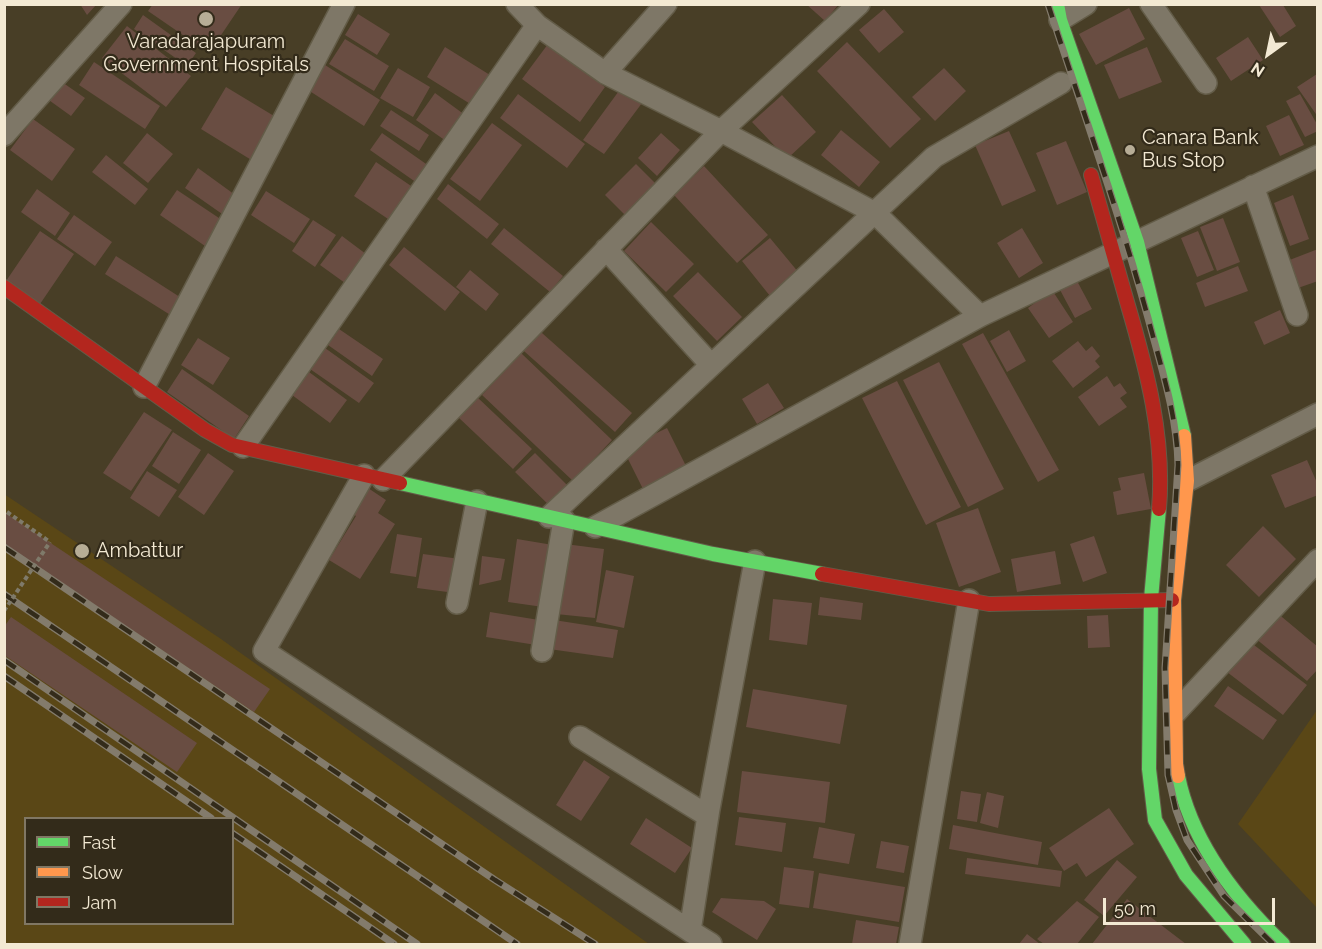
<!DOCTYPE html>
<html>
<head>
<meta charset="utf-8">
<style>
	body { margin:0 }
	#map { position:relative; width:1322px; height:949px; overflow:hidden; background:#483e26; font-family:Raleway,sans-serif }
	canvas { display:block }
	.frame { position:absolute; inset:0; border:6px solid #f3e9d3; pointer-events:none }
	.legend { position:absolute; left:24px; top:817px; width:210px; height:108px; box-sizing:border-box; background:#332b1a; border:2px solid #807764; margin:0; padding:8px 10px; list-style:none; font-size:18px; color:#f3e9d3 }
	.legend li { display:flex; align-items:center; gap:12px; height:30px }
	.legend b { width:30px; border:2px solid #807764 }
	.north { position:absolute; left:1238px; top:24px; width:60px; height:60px; -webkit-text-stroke:4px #332b1a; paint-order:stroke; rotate:213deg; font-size:16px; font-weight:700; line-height:24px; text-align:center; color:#f3e9d3 }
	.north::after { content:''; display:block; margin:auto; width:21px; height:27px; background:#f3e9d3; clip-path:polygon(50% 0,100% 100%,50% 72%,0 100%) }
	.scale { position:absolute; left:1103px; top:898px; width:172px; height:27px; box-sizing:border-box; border:3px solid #f3e9d3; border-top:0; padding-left:8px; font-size:18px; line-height:21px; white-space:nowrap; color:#f3e9d3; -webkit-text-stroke:4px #332b1a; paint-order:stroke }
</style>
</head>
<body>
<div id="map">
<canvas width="1322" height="949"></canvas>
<div class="frame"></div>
<ul class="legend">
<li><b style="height:8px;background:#63d668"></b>Fast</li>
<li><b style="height:8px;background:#ff974d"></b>Slow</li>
<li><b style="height:8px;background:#b3261e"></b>Jam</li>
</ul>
<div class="north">N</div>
<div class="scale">50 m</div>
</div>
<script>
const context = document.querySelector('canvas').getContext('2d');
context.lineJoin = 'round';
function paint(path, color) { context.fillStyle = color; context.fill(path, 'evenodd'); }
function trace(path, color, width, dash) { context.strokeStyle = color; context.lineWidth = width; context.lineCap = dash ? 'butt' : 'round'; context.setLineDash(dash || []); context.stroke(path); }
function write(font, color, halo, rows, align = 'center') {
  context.font = font + ' Raleway,sans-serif'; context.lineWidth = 4.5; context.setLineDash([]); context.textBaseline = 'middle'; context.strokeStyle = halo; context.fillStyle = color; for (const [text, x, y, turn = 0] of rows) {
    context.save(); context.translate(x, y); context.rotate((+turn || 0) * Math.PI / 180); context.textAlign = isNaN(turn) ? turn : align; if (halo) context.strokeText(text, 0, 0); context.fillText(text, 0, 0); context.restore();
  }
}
const built = new Path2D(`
	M4,494l217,145 428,305h-644zM26,818h206v106h-206z
	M1317,710v198l-79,-84z`);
const building = new Path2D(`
	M80,4h17l-10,11z
	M153,4h89l-33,49 -61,-42z
	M806,4h33l-14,17z
	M1259,5h24l13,21 -16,11z
	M1129,8l16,31 -49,26 -17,-31z
	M884,9l20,23 -25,21 -20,-23z
	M358,14l32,20 -13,21 -32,-20z
	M143,15l53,38 -9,13 -53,-37z
	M127,26l64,50 -25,31 -64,-49z
	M1248,37l15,23 -32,21 -15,-23z
	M345,39l44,27 -15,25 -45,-27z
	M847,42l74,77 -31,29 -73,-77z
	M548,44l57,43 -25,35 -58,-43z
	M445,47l45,28 -18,30 -45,-28z
	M1147,47l15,35 -43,17 -15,-34z
	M94,62l66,44 -15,23 -66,-44z
	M325,65l55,35 -16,26 -56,-36z
	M398,68l32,19 -17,30 -33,-19z
	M944,68l22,23 -31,30 -23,-24z
	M1317,74l1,1v42l-21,-30z
	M59,80l26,18 -14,18 -25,-18z
	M624,84l21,15 -41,55 -21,-14z
	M226,87l53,32 -26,42 -52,-32z
	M435,93l30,22 -19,26 -30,-21z
	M518,94l67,50 -18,24 -67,-50z
	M1300,94l18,32v5l-13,6 -19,-36z
	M782,95l34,37 -29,27 -35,-37z
	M391,110l38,25 -10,16 -39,-25z
	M1289,115l15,30 -24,11 -14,-30z
	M33,119l42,30 -23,32 -42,-31z
	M492,123l30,22 -42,56 -30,-22z
	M841,130l39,32 -21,25 -38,-32z
	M1009,131l27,60 -34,15 -27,-61z
	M147,133l26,21 -25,29 -25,-20z
	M382,133l47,33 -12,17 -47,-33z
	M661,133l19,17 -23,26 -19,-18z
	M1066,141l21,51 -30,13 -21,-52z
	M106,155l42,34 -13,16 -43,-33z
	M376,162l41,28 -23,33 -40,-27z
	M636,164l21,21 -31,31 -21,-21z
	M704,166l64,69 -31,28 -63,-68z
	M198,168l40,29 -13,19 -40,-28z
	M448,184l51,40 -12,15 -50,-40z
	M37,189l33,24 -15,23 -34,-24z
	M177,190l45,30 -17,26 -45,-31z
	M266,191l44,28 -16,24 -43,-28z
	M1293,195l16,44 -19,7 -16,-43z
	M74,215l38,27 -17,24 -38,-27z
	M1223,218l17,44 -23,9 -17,-44z
	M313,220l23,15 -21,32 -23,-16z
	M651,222l43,42 -28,28 -42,-41z
	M504,228l59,48 -13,16 -59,-48z
	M1022,228l21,35 -24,15 -22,-35z
	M40,231l34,23 -36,53 -34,-23z
	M1198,231l16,39 -17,7 -16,-39z
	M342,236l24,18 -21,29 -25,-18z
	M770,238l29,35 -29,23 -28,-35z
	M404,247l56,45 -15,19 -56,-46z
	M1318,249v32l-20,7 -11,-27z
	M116,256l67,43 -11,17 -67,-42z
	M1238,266l10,25 -43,16 -9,-24z
	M470,270l29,24 -13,17 -30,-24z
	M698,272l44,45 -25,24 -44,-45z
	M1076,279l16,30 -17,9 -16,-30z
	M1052,290l21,32 -24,16 -21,-30z
	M1280,310l10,23 -26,12 -10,-23z
	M533,325l99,88 -17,19 -99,-88z
	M339,329l44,30 -11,17 -44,-31z
	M1009,330l17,31 -19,11 -17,-31z
	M983,333l76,137 -21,12 -76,-138z
	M198,338l32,20 -17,27 -32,-20z
	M1078,341l8,10 6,-5 8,10 -5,5 5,6 -27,21 -21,-27z
	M325,348l49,35 -15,20 -49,-34z
	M521,353l91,87 -39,41 -91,-86z
	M939,362l65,127 -36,18 -65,-127z
	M182,369l67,47 -15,23 -67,-47z
	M309,372l38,28 -17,23 -38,-28z
	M1107,376l7,11 6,-4 7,10 -7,5 7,9 -28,19 -21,-29z
	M897,381l64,126 -35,18 -64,-127z
	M768,383l16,25 -27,16 -15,-25z
	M477,397l55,52 -19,20 -55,-52z
	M144,412l28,18 -41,61 -28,-18z
	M667,428l20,40 -44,21 -20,-40z
	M173,432l28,18 -22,34 -27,-18z
	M208,453l26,18 -30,44 -26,-18z
	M535,453l36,36 -19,19 -37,-36z
	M1307,460l11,25v10l-33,13 -14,-33z
	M147,471l30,19 -18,27 -29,-19z
	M1144,473l7,36 -34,6 -4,-23 8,-2 -3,-12z
	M368,488l18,12 -8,13 17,11 -35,55 -31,-19 27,-44 -4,-2z
	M978,508l23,64 -42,15 -23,-64z
	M4,512l266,177 -16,23 -250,-168z
	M1263,526l33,33 -37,38 -33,-32z
	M397,534l25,4 -6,39 -26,-4z
	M1094,536l13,37 -24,9 -13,-38z
	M517,539l36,6 -10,62 -35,-5z
	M565,544l39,5 -9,69 -39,-4z
	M1055,551l6,33 -44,8 -6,-33z
	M423,554l37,5 -5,34 -38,-5z
	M482,556l23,3 -4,21 -22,5z
	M606,570l28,6 -10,52 -28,-6z
	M820,597l43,6 -2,17 -43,-5z
	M773,599l39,4 -5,42 -38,-5z
	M490,612l49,8 -3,25 -50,-8z
	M1276,612l42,35v22l-11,12 -52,-43z
	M1108,615l2,32 -22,1 -1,-32z
	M11,617l186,126 -20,29 -173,-117v-28z
	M554,620l64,10 -5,28 -64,-9z
	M1250,642l57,43 -24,30 -56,-43z
	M1228,686l49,34 -14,20 -49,-34z
	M753,689l94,16 -7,39 -94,-17z
	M584,760l26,17 -29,44 -25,-16z
	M742,771l88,11 -5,41 -88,-11z
	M961,791l20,3 -4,28 -20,-3z
	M987,792l17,4 -6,32 -18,-5z
	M1109,808l25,36 -48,33 -9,-14 -13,8 -15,-23z
	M739,817l47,6 -4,29 -47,-7z
	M646,818l46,30 -17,25 -45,-29z
	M953,825l89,17 -4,23 -89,-16z
	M819,827l36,7 -6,30 -36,-6z
	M881,841l28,5 -5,27 -28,-5z
	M967,858l95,13 -2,16 -95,-13z
	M1117,860l20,17 -33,39 -20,-16z
	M784,867l30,4 -5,37 -30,-4z
	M819,873l86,14 -6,35 -86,-14z
	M721,898l43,3 12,8 -19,31 -45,-28z
	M1127,899l59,45h-94z
	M1077,901l22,16 -22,27h-33l-7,-5z
	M856,920l43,7 -3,17h-44z
	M1027,934l13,10h-21z`);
const path = new Path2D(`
	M7,512l43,30`);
const street = new Path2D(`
	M517,4l20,21 68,48 116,58 154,82 105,103
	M1151,4l55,79
	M1060,20l26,-16
	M605,73l61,-69
	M4,135l117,-131
	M1253,186l44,129
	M606,249l105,116
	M144,387l200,-383
	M243,447l294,-422
	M364,475l-100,176 426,280 19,-122 46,-248
	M383,480l338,-349 138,-127
	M1187,481l131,-67
	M549,517l385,-360 127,-74
	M595,527l385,-211 338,-160
	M457,603l20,-102
	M542,651l22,-131
	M1176,712l142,-152
	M580,737l128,79
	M690,931l21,13
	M910,944l59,-344`);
const fast = new Path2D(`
	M1057,4l3,16 77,222 47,194
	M400,483l313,71 109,20
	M1159,509l-8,90 -2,170 6,51 31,55 58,69
	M1178,776c13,65 58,123 105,168`);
const slow = new Path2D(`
	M1178,776l-2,-12 -2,-164 13,-119 -3,-45`);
const jam = new Path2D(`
	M1091,175c12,42 24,85 36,127 20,68 38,136 32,207
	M4,287l201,143 27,15 168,38
	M822,574l167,30 183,-4`);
const rail = new Path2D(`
	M1048,4c34,105 71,208 100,314 13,49 29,97 30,147l-13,203 3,107 8,35 11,30 37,56 49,48
	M4,547l491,333 100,64
	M4,594l513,350
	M4,660l413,284
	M4,676l207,142
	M232,833l162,111`);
const pathBridge = new Path2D(`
	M4,611l46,-69`);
const markers = [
	[206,19,8,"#b7ad96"],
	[1130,150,6,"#b7ad96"],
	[82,551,8,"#b7ad96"]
];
const poiNames = [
	["Varadarajapuram",206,42,"center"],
	["Government Hospitals",206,65,"center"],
	["Canara Bank",1142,138],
	["Bus Stop",1142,161],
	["Ambattur",96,551]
];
paint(built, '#5a4716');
paint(building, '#694d42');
trace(street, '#635c48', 24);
trace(fast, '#635c48', 16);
trace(slow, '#635c48', 16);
trace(jam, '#635c48', 16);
trace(path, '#7f7a6a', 4, [4.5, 3]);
trace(street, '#7e7767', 21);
trace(fast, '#63d668', 14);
trace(slow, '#ff974d', 14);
trace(jam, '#b3261e', 14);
trace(rail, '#837b6c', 7);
trace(rail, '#332b1a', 4.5, [14]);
trace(pathBridge, '#7f7a6a', 4, [4.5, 3]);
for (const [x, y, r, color] of markers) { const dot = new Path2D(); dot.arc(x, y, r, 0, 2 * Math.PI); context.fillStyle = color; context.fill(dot); trace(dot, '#332b1a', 2); }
write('20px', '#f3e9d3', '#332b1a', poiNames, 'left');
</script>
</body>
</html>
